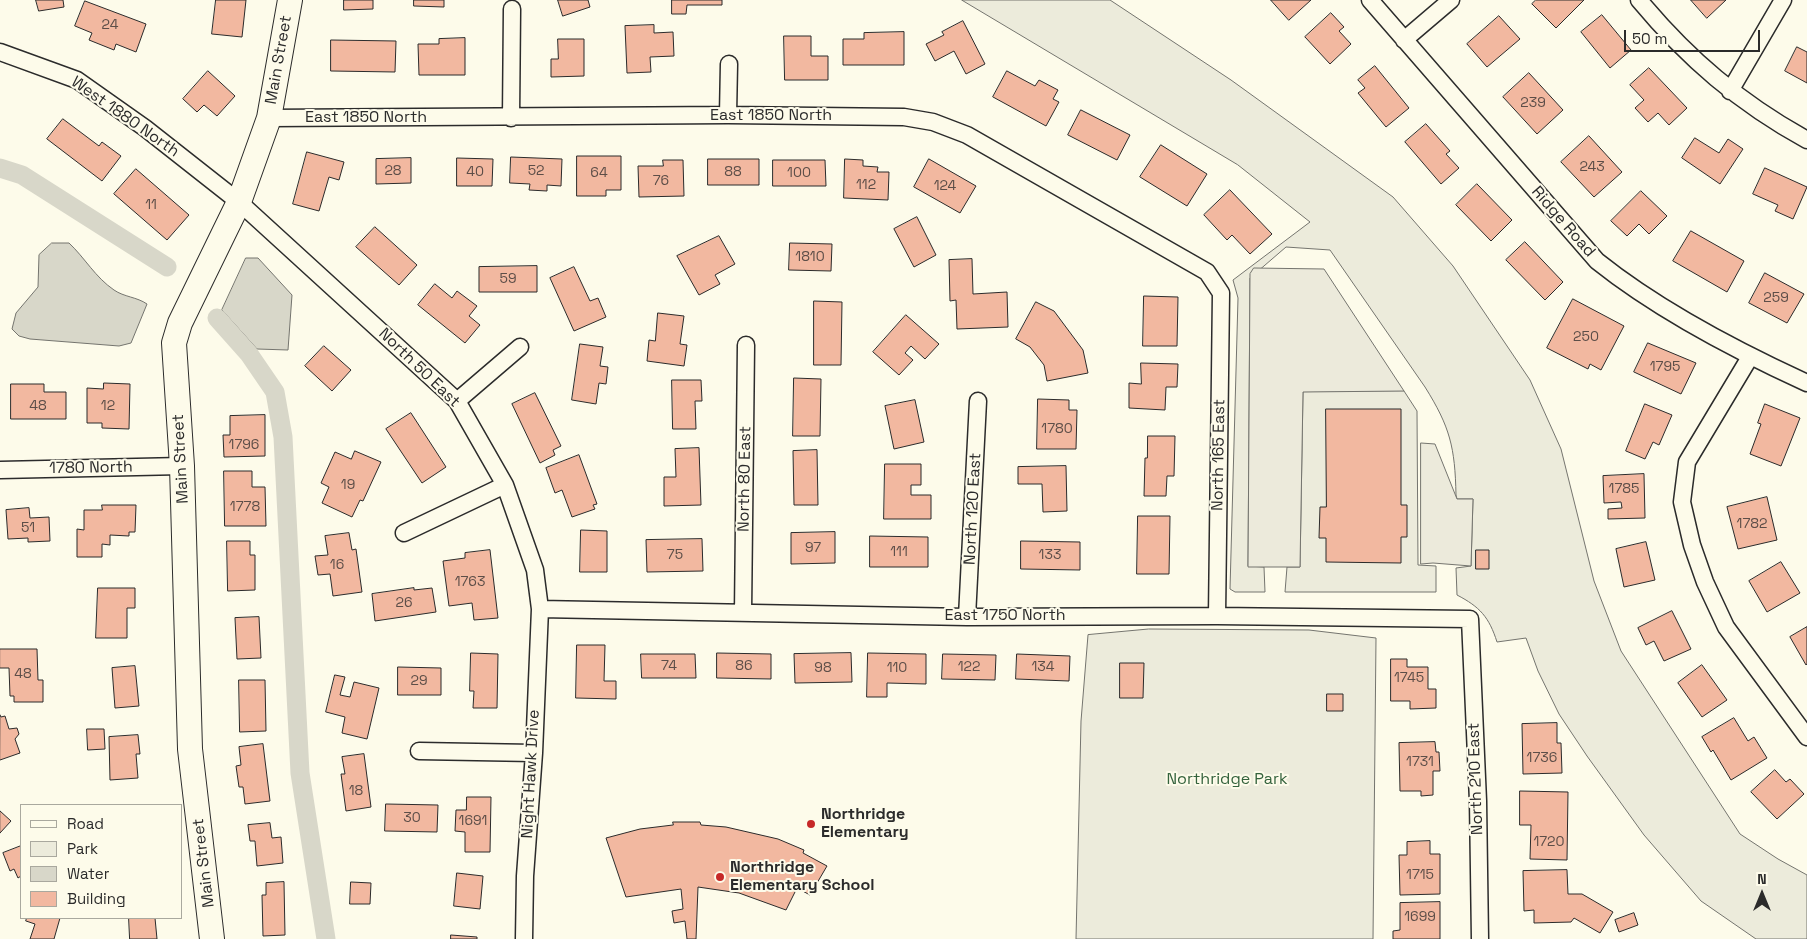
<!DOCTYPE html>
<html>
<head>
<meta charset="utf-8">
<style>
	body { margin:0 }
	#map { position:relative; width:1807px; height:939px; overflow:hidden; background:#fdfbea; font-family:"Space Grotesk",sans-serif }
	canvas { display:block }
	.legend { position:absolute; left:20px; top:804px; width:162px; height:115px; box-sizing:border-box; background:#fdfbea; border:1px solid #a9a89e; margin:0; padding:6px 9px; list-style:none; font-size:15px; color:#2b2b2b }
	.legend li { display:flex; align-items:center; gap:10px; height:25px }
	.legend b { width:25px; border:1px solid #a9a89e }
	.north { position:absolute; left:1737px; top:869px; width:50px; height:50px; -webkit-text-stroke:4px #fdfbea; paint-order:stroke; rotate:0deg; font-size:14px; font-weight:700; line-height:20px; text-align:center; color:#2b2b2b }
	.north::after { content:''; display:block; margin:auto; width:18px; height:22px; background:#2b2b2b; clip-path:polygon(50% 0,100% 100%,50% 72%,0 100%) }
	.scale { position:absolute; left:1624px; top:30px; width:136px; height:22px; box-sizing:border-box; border:2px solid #2b2b2b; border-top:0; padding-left:6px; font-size:15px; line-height:18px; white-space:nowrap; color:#2b2b2b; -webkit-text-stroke:4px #fdfbea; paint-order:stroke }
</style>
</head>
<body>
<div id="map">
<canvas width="1807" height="939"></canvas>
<ul class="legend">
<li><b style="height:6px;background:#fdfbea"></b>Road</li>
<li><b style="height:14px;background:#ecebdb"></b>Park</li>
<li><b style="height:14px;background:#d8d7c9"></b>Water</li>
<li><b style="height:14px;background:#f2b8a0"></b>Building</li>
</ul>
<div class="north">N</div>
<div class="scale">50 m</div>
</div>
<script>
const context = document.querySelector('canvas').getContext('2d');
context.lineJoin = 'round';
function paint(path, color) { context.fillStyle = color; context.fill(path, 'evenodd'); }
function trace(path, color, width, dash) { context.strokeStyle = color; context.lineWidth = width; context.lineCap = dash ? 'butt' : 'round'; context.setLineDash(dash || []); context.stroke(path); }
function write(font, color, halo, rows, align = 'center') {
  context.font = font + ' "Space Grotesk",sans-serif'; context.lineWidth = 4; context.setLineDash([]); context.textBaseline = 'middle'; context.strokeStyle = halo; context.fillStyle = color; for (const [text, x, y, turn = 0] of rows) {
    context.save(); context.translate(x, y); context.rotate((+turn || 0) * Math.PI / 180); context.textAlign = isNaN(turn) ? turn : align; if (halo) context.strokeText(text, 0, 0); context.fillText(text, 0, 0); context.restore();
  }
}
const green = new Path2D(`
	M962,0h148l121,80 162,117 60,69 77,114 31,69 33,132 27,70 119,183 38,25 29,16v64h-51l-55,-38 -57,-66 -57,-79 -28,-42 -21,-43 -12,-33 -29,4c-8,-25 -17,-35 -40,-47l-1,-27 15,-2 2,-67h-16l-1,-4c-1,-48 -6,-68 -31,-108l-95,-137 -44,-3 -36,31 -2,288 16,1 1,25h-30l-5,-3 8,-291 -5,-18 77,-58 -72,-57z
	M1404,391l13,20 1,154 18,1v26h-151l2,-25h13l3,-175z
	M1149,629l160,1 67,8 -3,301h-297l5,-218 7,-86z`);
const parking = new Path2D(`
	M1254,268l70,1 80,122 -101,1 -3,175h-52l2,-293z
	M1421,443l14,1 22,55h16l-2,67 -38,-3 -12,1z`);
const water = new Path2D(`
	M52,243h17c16,15 26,34 45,47 10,7 23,7 33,14l-16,39 -12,3 -89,-7 -11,-3 -7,-7 4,-16 22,-26 1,-32z
	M246,258h12l34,37 -4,55 -31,-1 -35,-39z`);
const canal = new Path2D(`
	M0,168l22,7 145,92
	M217,318l32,36 26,38 8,45 17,336 26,166`);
const building = new Path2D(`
	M36,0h27l1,7 -25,4z
	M216,0h30l-4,37 -30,-3z
	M344,0h29v9l-29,1z
	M414,0h30v7l-30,-1z
	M558,0h30l2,7 -27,9z
	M672,0h50v5h-35l-1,9h-14z
	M1271,0h40l-22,20z
	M1536,0h48l-28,28 -24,-24z
	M1691,0h35l-19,18z
	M85,1l61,23 -10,28 -20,-8 -2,6 -25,-10 3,-7 -17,-7z
	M1331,13l13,14 -5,4 12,13 -21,20 -25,-27z
	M1602,15l29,35 -21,18 -29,-36z
	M1499,16l21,23 -33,28 -20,-23z
	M963,21l22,43 -19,10 -12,-23 -19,10 -9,-17 18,-9 -2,-3z
	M654,25v8l19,-1 1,24 -24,1 1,15 -24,1 -2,-47z
	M904,32v33h-61v-26h21v-6z
	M784,36h27v20h17v24h-43z
	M465,38v37h-46l-1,-31h21v-5z
	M558,39h26v37l-33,1v-18h7z
	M331,40l65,1 -1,31 -64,-1z
	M1797,47l10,5v31l-22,-12z
	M1375,66l34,42 -23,19 -28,-34 7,-5 -7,-8z
	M1649,68l38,40 -18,17 -11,-12 -10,9 -13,-14 9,-8 -14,-15z
	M208,71l27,25 -18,20 -13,-11 -7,7 -14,-13z
	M1007,71l28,15 4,-6 19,10 -5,9 6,3 -13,24 -53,-29z
	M1529,73l34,37 -26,24 -34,-37z
	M1081,110l49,25 -13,25 -49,-25z
	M63,119l36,27 3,-4 19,14 -19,25 -55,-42z
	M1426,124l24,27 -4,3 13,14 -18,16 -36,-42z
	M1589,136l33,36 -28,25 -33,-35z
	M1695,138l24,15 9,-14 15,10 -23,35 -38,-26z
	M1161,145l46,29 -20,32 -47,-29z
	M307,152l37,10 -5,18 -10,-3 -10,34 -26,-7z
	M577,156h44v34h-15v6h-29z
	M511,157l51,2 -1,27 -14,-1v6l-18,-1 1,-6 -20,-1z
	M411,158v25l-35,1v-25z
	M457,158l36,1 -1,27h-35z
	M708,159h51v26h-51z
	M845,159l18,1v6l15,1 -1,5h12l-1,28 -44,-2z
	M929,159l47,27 -16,27 -46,-26z
	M663,160h20l1,36 -45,1 -1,-31h25z
	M773,160h52l1,26h-53z
	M1765,168l42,19 -14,32 -18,-8 3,-6 -25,-11z
	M136,169l53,46 -22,25 -53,-46z
	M1477,184l35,36 -21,21 -35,-36z
	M1230,190l42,44 -22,20 -18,-19 -5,5 -23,-25z
	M1641,191l26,25 -18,18 -10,-10 -12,12 -16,-15z
	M917,217l19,38 -22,12 -20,-38z
	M375,227l42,38 -18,20 -43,-38z
	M1691,231l53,30 -17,31 -54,-31z
	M719,236l16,28 -20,11 5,9 -21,11 -22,-39z
	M1525,242l38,40 -18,18 -39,-40z
	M790,243l42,1 -1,27 -42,-1z
	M972,259l1,35 34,-2 1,35 -51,2 -1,-29 -6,1 -1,-41z
	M537,266v26h-58v-25z
	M574,267l16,34 8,-3 8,19 -32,14 -24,-53z
	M1765,273l39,21 -17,29 -38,-20z
	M435,284l17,14 5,-7 20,15 -8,10 11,9 -15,18 -47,-38z
	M1144,296l34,1 -1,49h-34z
	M1573,299l51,27 -23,44 -11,-6 -2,5 -41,-21z
	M814,301l28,1 -1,63h-27z
	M1036,302l18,9 29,39 5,23 -41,8 -3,-16 -14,-18 -14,-8z
	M658,313l26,3 -4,28 7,1 -3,21 -37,-5 2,-21 6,1z
	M906,315l33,29 -14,15 -14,-13 -6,7 8,7 -14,15 -26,-23z
	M1648,343l48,20 -15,31 -47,-22z
	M580,344l23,3 -3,19 8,1 -2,17 -7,-1 -3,21 -24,-4z
	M324,346l27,24 -19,21 -27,-25z
	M1141,363l37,1 -1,23h-11l-1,23 -36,-2v-25l12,1z
	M794,378l27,1 -1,57h-27z
	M672,380h29l1,21h-7l1,28h-23z
	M104,383l26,1 -1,45 -27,-1v-5h-15v-35l16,1z
	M11,384h33v8h22v27h-55z
	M535,393l26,53 -8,4 2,5 -15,8 -28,-59z
	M1038,399l31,1v10h8l-1,39h-39z
	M915,400l9,42 -30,7 -9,-43z
	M1645,404l27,11 -13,30 -6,-3 -8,17 -19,-8z
	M1765,404l35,14 -19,48 -31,-12 11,-30 -3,-1z
	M1326,409h75v96h6v32h-6v26l-75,-1v-24h-7l1,-31h6z
	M411,413l35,54 -24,16 -36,-54z
	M265,415v41l-41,1 -1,-22h7v-19z
	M1148,436h27l-1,40h-7l-1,20h-22l1,-38h2z
	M699,448l2,57 -37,1v-29h12l-1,-28z
	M817,450l1,55h-24l-1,-54z
	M355,451l26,11 -18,39 -3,-1 -8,17 -30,-14 7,-16 -8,-4 14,-31 16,7z
	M579,455l18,49 -4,1 2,4 -23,8 -10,-27 -7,3 -9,-25z
	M885,464h36v21h-10v10h20v24h-47z
	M1066,466l1,45 -24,1 -1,-28h-24v-17z
	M224,471h28v16h13l1,39h-41z
	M1644,474l1,44 -37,1v-10l14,-1 -1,-6 -17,1 -1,-27z
	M1767,497l10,43 -39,9 -11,-42z
	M102,505h34l-1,27h-6v4l-19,-1v10l-8,-1v13h-25v-28l7,1v-20h18z
	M29,508l1,10 19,-1 1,24 -22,1v-4l-20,1 -2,-29z
	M1138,516h32l-1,58h-32z
	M581,530l26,1v41h-27z
	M835,532v31l-44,1v-31z
	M349,533l3,17 4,-1 6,43 -29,4 -3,-22 -12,1 -3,-19 13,-1 -3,-19z
	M870,536l58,1v30h-58z
	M702,539l1,32 -56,1 -1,-32z
	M227,541h23v14h5v35l-27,1z
	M1021,541l59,1v28l-59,-1z
	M1646,542l9,38 -31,7 -8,-38z
	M490,550l8,68 -24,2 -2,-17 -23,3 -6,-45 22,-3v-5z
	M1476,550h13v19h-13z
	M1781,562l19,31 -33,19 -18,-31z
	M98,588h37v20h-8v30h-31z
	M414,588v2l18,-2 4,24 -61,9 -3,-27z
	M1672,611l19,38 -27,12 -10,-20 -8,4 -8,-17z
	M259,617l2,41 -24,1 -2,-41z
	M1807,627v37l-1,1 -16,-28z
	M577,645h28l-1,36h12v18l-40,-1z
	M0,649h37l1,31h5v22h-29v-6h-4l-1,-28h-9z
	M471,653l27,1 -1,54h-24l1,-17h-4z
	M717,653l54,1v25l-54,-1z
	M851,653l1,29 -57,1 -1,-29z
	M868,653l58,1v30l-39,-1v14h-20z
	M641,654h54l1,24h-54z
	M943,654l53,1 -1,25 -53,-1z
	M1017,654l53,2 -1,25 -53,-2z
	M1391,659h16v8h21v22h8v19l-26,1v-8h-19z
	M1120,663h24l-1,35h-23z
	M1702,665l25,35 -25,17 -24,-34z
	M135,666l4,40 -24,2 -3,-40z
	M398,667l43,1v27h-43z
	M335,675l10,2 -5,18 10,2 4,-15 25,6 -12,51 -25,-6 3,-16 -19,-5z
	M239,680h26l1,51 -26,1z
	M1327,694h16v17h-16z
	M0,715l1,2 4,-1 4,13 8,-1 2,6 -4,5 5,14 -20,7z
	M1734,718l14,23 6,-4 13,21 -36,22 -18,-30 -2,2 -9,-15z
	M1557,723v20h4l1,30 -39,1 -1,-50z
	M87,729h17l1,20 -17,1z
	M138,735l2,19h-4l2,24 -28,2 -1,-43z
	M1435,742l1,10h3l1,19h-7v24l-12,1v-5h-21l-1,-48z
	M263,744l7,57 -25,3 -2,-17h-4l-3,-21 5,-1 -2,-18z
	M364,754l7,53 -25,4 -5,-37h4l-3,-17z
	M1775,770l11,12 4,-3 14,15 -27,25 -26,-27z
	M1520,791l48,1 -1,68 -37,-1 1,-34h-11z
	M467,797h24l-1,55h-25v-20l-10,-1 1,-21h10z
	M386,804l52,1 -1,27 -52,-1z
	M0,811l11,10 -11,12z
	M673,822h27l1,3 25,2 52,12 26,11 -1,3 24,13 -17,29 -13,-7 -11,22 -47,-17 -41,-6 -2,52h-9l-2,-18 -11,2 -2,-12 11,-2 -2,-20 -55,8 -20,-59 34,-9 33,-4z
	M270,823l2,15 9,-1 2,26 -26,3 -2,-25h-5l-2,-16z
	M1430,841v13h10v40l-40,1 -1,-40h8v-13z
	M21,846v30l-3,2 -4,-9 -4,2 -7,-18z
	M1567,870l1,24h14l31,18 -13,21 -26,-15 -3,4 -37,1v-13l-10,1 -1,-40z
	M457,873l26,3 -3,33 -26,-3z
	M284,882l1,53 -22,1 -1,-41h4v-12z
	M351,882l20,1 -1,21h-20z
	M1440,902v37h-47v-8l7,-1v-27z
	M1634,913l4,12 -19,7 -4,-12z
	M27,918h33l-6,21h-24l5,-15 -9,-3z
	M129,918h26l2,21h-27z
	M451,935l26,2v2h-26z`);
const street = new Path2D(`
	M1370,0l227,261c60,48 140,90 210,122
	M1639,0c49,59 101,103 168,140
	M1404,40l47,-40
	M0,52l77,28 68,48 94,74 218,199 48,84 30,85 5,39 -6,144 -9,123 -1,63
	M1730,91l53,-91
	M728,115l1,-51
	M269,118l459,-3 176,2 29,5 34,13 240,137 14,21 -4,323
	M511,118l1,-109
	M1750,357l-63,105 -5,40 10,43 13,37 21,45 81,110
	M457,401l63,-54
	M0,470l182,-4
	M404,533l101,-48
	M540,609l427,8 250,-1 253,3 8,182 2,138
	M743,613l3,-268
	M967,617l11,-216
	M419,751l115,2`);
const secondary = new Path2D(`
	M212,939l-22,-190 -8,-283 -8,-123 6,-20 59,-121 30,-84 21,-118`);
const markers = [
	[811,824,5,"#c62828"],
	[720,877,5,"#c62828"]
];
const numberNames = [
	["24",110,25],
	["239",1533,103],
	["243",1592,167],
	["28",393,171],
	["52",536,171],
	["40",475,172],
	["88",733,172],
	["64",599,173],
	["100",799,173],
	["76",661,181],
	["112",866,185],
	["124",945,186],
	["11",151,205],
	["1810",810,257],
	["59",508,279],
	["259",1776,298],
	["250",1586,337],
	["1795",1665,367],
	["48",38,406],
	["12",108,406],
	["1780",1057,429],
	["1796",244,445],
	["19",348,485],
	["1785",1624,489],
	["1778",245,507],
	["1782",1752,524],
	["51",28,528],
	["97",813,548],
	["111",899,552],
	["75",675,555],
	["133",1050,555],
	["16",337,565],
	["1763",470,582],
	["26",404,603],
	["74",669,666],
	["86",744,666],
	["122",969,667],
	["134",1043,667],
	["98",823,668],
	["110",897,668],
	["48",23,674],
	["1745",1409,678],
	["29",419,681],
	["1736",1542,758],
	["1731",1420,762],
	["18",356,791],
	["30",412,818],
	["1691",473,821],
	["1720",1549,842],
	["1715",1420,875],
	["1699",1420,917]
];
const streetNames = [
	["Main Street",279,60,-80],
	["East 1850 North",771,116],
	["West 1880 North",125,117,35],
	["East 1850 North",366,118],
	["Ridge Road",1563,222,49],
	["North 50 East",419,368,44],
	["North 165 East",1219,455,-89],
	["Main Street",181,459,-93],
	["1780 North",91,468,-1],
	["North 80 East",745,479,-89],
	["North 120 East",973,509,-87],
	["East 1750 North",1005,616],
	["Night Hawk Drive",531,774,-87],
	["North 210 East",1476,779,-92],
	["Main Street",204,863,-97]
];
const parkNames = [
	["Northridge Park",1227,780]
];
const poiNames = [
	["Northridge",821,815],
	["Elementary",821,833],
	["Northridge",730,868],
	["Elementary School",730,886]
];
paint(green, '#ecebdb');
trace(green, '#74746e', 1);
paint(parking, '#eceadb');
trace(parking, '#74746e', 1);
paint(water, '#d8d7c9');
trace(water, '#74746e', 1);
trace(canal, '#d8d7c9', 19);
paint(building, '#f2b8a0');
trace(building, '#2b2b2b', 1);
trace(street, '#2b2b2b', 19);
trace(secondary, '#2b2b2b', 26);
trace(street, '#fdfbea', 16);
trace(secondary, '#fdfbea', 24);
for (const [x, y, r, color] of markers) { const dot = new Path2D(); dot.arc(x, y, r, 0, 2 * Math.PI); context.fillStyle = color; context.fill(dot); trace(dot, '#fdfbea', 2); }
write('14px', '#5d4e48', null, numberNames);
write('16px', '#2b2b2b', '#fdfbea', streetNames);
write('16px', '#34623c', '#fdfbea', parkNames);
write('bold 16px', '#2b2b2b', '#fdfbea', poiNames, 'left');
</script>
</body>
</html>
